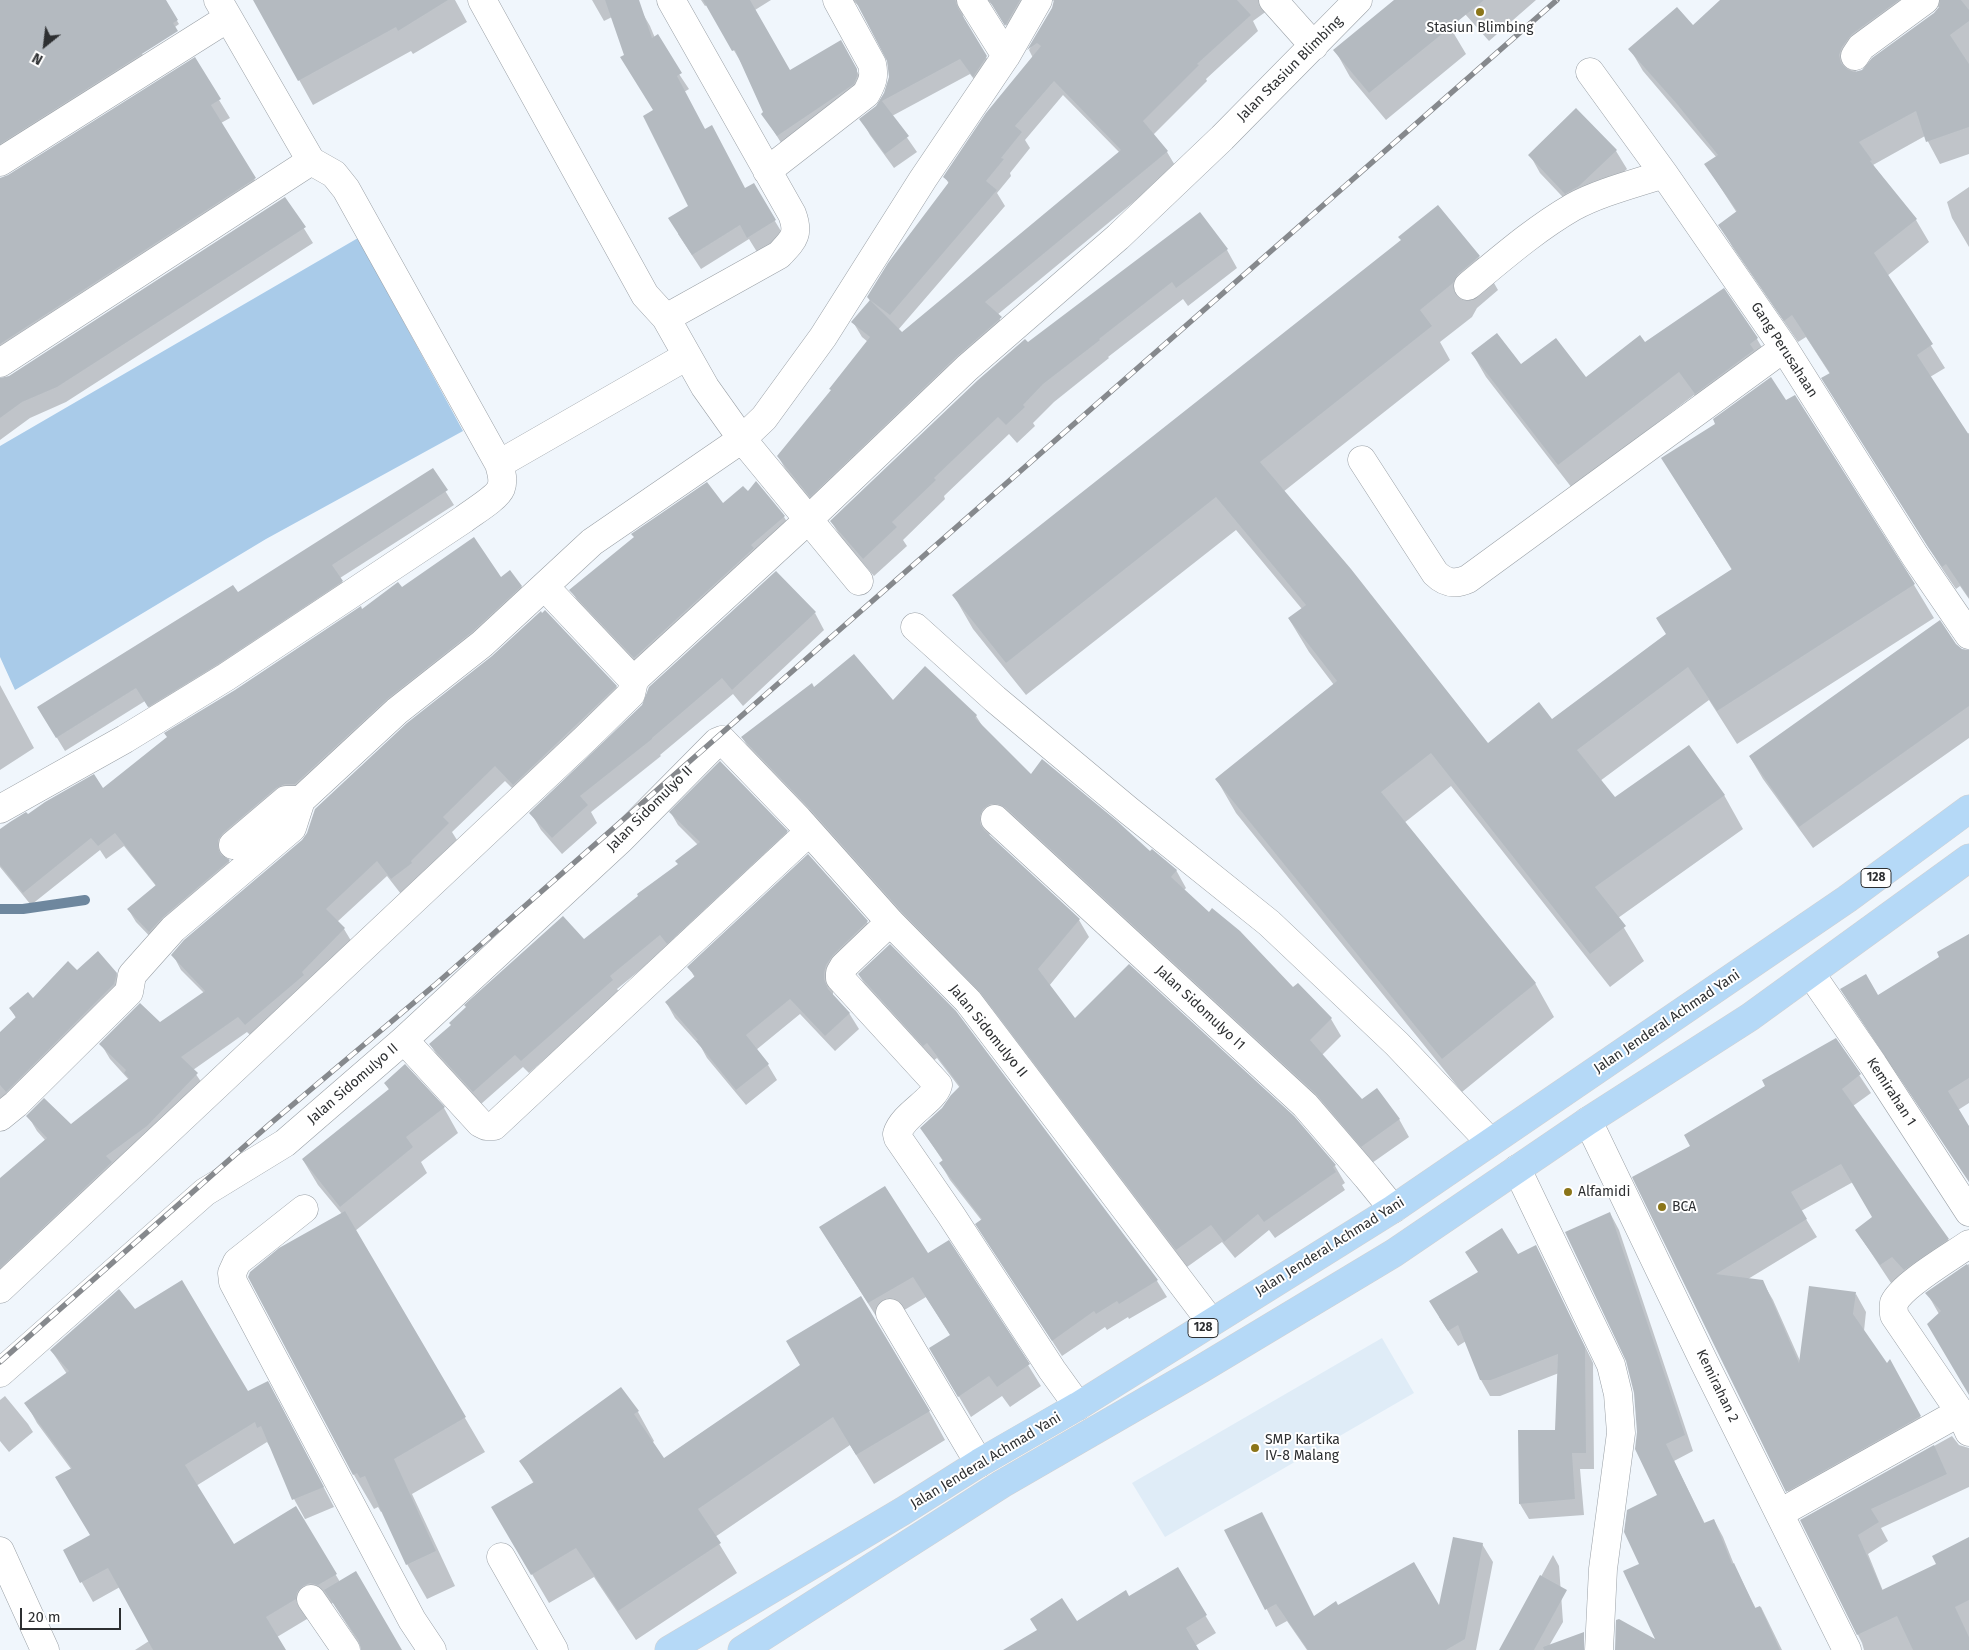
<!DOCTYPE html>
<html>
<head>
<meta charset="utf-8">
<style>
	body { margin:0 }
	#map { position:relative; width:1969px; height:1650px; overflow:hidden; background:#f0f6fc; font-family:"Fira Sans",sans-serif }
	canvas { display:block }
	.north { position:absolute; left:20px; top:20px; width:50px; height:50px; -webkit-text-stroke:4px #fff; paint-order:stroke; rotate:209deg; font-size:14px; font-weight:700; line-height:20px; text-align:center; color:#2d2f31 }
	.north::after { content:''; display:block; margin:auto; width:18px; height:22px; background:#2d2f31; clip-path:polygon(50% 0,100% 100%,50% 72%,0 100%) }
	.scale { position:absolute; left:20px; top:1608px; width:101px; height:22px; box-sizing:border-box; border:2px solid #2d2f31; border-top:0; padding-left:6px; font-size:15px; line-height:18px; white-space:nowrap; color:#2d2f31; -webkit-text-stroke:4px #fff; paint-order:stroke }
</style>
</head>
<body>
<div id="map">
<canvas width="1969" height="1650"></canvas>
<div class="north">N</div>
<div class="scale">20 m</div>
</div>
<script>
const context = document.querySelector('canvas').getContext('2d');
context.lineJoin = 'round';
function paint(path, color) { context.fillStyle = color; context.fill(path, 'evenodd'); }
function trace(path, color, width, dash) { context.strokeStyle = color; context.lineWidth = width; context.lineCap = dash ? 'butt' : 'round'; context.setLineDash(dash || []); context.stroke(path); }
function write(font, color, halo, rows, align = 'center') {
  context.font = font + ' "Fira Sans",sans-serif'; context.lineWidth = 4; context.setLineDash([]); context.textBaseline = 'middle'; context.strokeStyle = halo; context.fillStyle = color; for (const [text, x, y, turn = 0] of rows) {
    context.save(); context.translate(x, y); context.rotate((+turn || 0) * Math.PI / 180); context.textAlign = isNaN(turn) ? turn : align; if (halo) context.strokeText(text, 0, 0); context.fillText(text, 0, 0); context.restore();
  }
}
const built = new Path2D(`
	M1382,1338l32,55 -249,144 -33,-54z`);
const green = new Path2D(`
	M358,238l105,193 -197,108 -251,151 -15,-33v-211z`);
const shadow = new Path2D(`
	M0,0h164l15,24 -38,28 12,19 -153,98z
	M255,0h200l12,22 -54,32 -2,-3 -98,54z
	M592,0h43l15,26 5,12 34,51 -5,3 21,38 40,59 8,-4 31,51 -27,16 -8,-13 -48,30 -23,-35 12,-28 -36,-95 -29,-56 -13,-38 -8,4z
	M701,0h70l-16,10 34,62 52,-30 23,42 -79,65 -22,-35 1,-1 -22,-49 -35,-59 -2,1z
	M852,0h125l-11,8 -3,8 2,6 30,50 -12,19 -13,-17 -78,42 25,36 -23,16 -24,-33 -9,-16 16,-12 8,-13 5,-17 -1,-17 -29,-53z
	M982,0h63l-30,39 -20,-32 -6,-5z
	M1050,0h232l-29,21 5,10 -52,48 1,2 -54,54 14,17 9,15 -179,148 12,18 -190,178 -32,-39 -9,-16 54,-65 36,-49 -6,-5 -9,-15 17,-21 -2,-4 81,-113 -4,-7 88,-119 -4,-8 24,-42 2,-7zM1063,95l57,58 -218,181 -4,-4 107,-124 -8,-13 14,-17 -1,-3 20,-25 -5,-8z
	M1396,0h32l22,27 16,27 -80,66 -36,-43 -15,-27z
	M1457,0h79l-47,41 -24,-27z
	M1722,0h247v154l-29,10 -15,-28 -52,29 43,55 13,22 -42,34 58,92 -15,9 37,57 2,-1v166l-9,-13 -4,3 -13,-19 -107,-169 -6,-27 -24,-37 -8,5 -65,-94 -13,-23 17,-12 -31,-48 11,-7 -74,-87 -13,-22 63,-22zM1937,7h3l-5,6 -72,58 -8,2 6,-12 68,-51z
	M194,59l36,59 -9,5 44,74 -265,173v-191l9,-3z
	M1576,110l40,41 11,18 -37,35 -14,7 -36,-38 -10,-18z
	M1969,187v60l-17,-29 -5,-16z
	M285,198l28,45 -247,159 -36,16 -30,22v-60l9,-3z
	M1200,214l27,36 10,18 -49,38 -5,-7 -75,58 1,1 -55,44 -21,21 2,3 -18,17 -8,-9 -65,62 1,3 -42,41 4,6 -33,30 -32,-37 -11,-18 197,-178z
	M1479,257l19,33 -21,18 -5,9 -32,25 10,18 -167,132 205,253 64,-24 115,-87 65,-64 -69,-111 132,-62 119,188 20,33 -197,126 -28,-44 -109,81 15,18 109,-4 19,34 -125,89 26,43 -34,26 -159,-201 -47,37 131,160 19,34 -92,75 -226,-279 -19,-33 117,-95 -25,-33 -20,-33 13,-10 -66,-79 -210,165 -53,-66 -19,-33z
	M1723,290l34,49 14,24 -61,55 -16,-23 -122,93 -86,-111 -14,-24 49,13 65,13 59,-35z
	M432,470l22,35 -114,73 10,17 -194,125 -11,-19 -80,50 -19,-31 192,-126z
	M748,493l36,24 9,15 -149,141 -64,-68 -9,-15 152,-85z
	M500,579l21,7 8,14 -304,254v5l4,2 8,13 -79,71 -22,-23 -8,-13 28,-23 -32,-40 -18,13 -6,-9 -69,55 -31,-38v-36l27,-16 76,-25 259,-180 39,-21z
	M815,613l9,17 -81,76 -10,-12 -73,61 1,1 -70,56 6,11 -35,31 -21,-24 -10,-17 112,-107z
	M1955,645l6,5 8,2v86l-156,110 -50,-69 -13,-22z
	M925,668l51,48 7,11 48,48 145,95 10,18 -2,2 109,99 5,-4 33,34 10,17 -19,19 40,45 37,19 10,18 -37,26 -379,-337 -4,10 90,84 10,17 -40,49 25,34 219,97 42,49 10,17 -3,2 3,5 -70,48 -6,-8 -34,28 -13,-16 -35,25 -195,-258 -79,-80 -161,-175 -10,-17 72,-48 79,13z
	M0,685l34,63 -34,22z
	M616,686l9,16 -102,97 -18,-18 -53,51 5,8 -56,54 -14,-18 -50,46 7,7 9,15 -98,96 -8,-8 -54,38 13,19 -206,201v-110l45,-40 -8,-9 -9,-15 43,9 58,-45 -19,-21 -9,-15 59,-20 44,-31 -23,-23 -8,-15z
	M671,813l115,18 8,13 -177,145 3,4 -91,80 -6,-6 -42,37 -43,-47 -8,-13 154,-103 95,-76 19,-20 -20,-20z
	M808,856l59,66 9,16 -43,51v6l16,18 10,16 -24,22 -35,-37 -44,36 12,15 9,15 -31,25 -39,-47 -6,-11 -26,-29 -9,-16 29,-24 -6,-11z
	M1969,935v168l-11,7 11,18v54l-91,-185 63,-40z
	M77,971l39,2 8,15 -124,130v-84l16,-16 -5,-9 22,-9z
	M859,975l96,37 202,269 10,16 -38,22 -1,-2 -21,13 -2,-3 -43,29 -76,-116 -4,-19 -32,-41 -10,-17 3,-2 -22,-33 22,-19 17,-21 -23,-30 -4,3 -64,-70z
	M1836,1040l35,53 -18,13 95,134 10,18 -55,16 -12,9 -35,-53 18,-12 -21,-36 -52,29 16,26 -69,42 14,2 11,19 28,63 55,-69 10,18 -2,19 22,34 14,14 30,56 -133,74 -163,-331 57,-32 76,-60z
	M405,1066l39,42 14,25 -37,29 6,11 -72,58 130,221 -73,42 43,92 -28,13 -20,-35 -24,-53 -2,1 -3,-5 -4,2 -20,-34 -105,-199 93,-62 -24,-29 -15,-25 87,-69 -5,-8z
	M1610,1213l9,17 74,221 -19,10 31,63 9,-4 9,17 12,30 21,42 5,-2 21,43h-166l42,-8 -17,-78 18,-68 -21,-64 -3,-40z
	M1536,1247l57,116 1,106h-14l4,46 -55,4 -9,-15 36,-73 3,-58 -59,23h-10l-9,-16 -15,-39 -8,5 -19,-29 79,-62z
	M833,1248l94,7 101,110 13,21 -31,21 -8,-11 -31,21 -40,-68 20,-13 -25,-39 -45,27z
	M1969,1264v130l-30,-80 -12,-21z
	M134,1311l114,81 31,10 55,105 -31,13 2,-1 -11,-20 -23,-53 -1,1 -3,-5 -71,44 37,60 63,-38 44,74 60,68h-37l-30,-47 -25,9 -1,7 -30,18 8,13h-150l14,-9 -29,-54 -27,15 -29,-51 27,-15 -20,-67 -34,-46 -11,-20 41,-29 -16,-24z
	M801,1366l128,45 16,29 -71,44 -24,-39 -135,92 22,36 -101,67 -42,-63 -45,26 -56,-95 41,-24 -13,-23 100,-72 17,23 16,29 -2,2 11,17z
	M5,1396l23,28 5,8 -24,20 -9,-11v-41z
	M1952,1436l7,9 10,3v39l-88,41 7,13 -20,13 15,37 55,-26 31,-27v112h-105l-2,-7 -61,-123z
	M1226,1531l88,86 24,-11 102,3 42,-65 11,18 -17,88h-169l-20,-29 -11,6z
	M1553,1555l6,11 4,56 -14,24 13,4h-55v-12z
	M1177,1569l39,64 -21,13 2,4h-192l71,-27 53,-26z`);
const stream = new Path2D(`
	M0,909h23l62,-9`);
const building = new Path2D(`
	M0,0h166l12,20 -5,3 5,8 -178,113z
	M253,0h195l-50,31 -2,-4 -98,54z
	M605,0h34l13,38 6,-4 24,39 -5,3 28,53 7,-4 33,63 9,-5 22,37 -29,18 -7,-13 -48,30 -24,-37 20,-12 -45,-90 10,-6 -33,-53 4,-2z
	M703,0h47l40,70 51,-30 16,29v7l-3,8 -77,52 -16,-22 2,-2 -28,-62 -3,1z
	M855,0h100l3,8 29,48 -14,21 -13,-18 -78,42 27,35 -24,18 -26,-35 17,-13 8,-13 5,-16 -2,-16z
	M989,0h31l-15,26z
	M1054,0h183l14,15 -54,49 2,1 -56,56 25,30 -183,151 17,15 -46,40 -146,140 -33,-41 54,-66 -2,-1 41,-52 -19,-15 19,-22 -3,-3 21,-34 61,-81 -6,-5 43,-64 55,-67 -4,-3 -10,7 25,-42zM1054,81l67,69 -219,182 -32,-32 20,15 107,-125 -11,-9 18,-22 -3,-1 21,-26 -7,-6z
	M1394,0h90l-115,93 -36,-43z
	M1720,0h179l-47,34 -10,13 -3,8 2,8 6,6 7,3 8,-2 10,-12 62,-45 5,-6 1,-7h21l8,10v11l-19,14 19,29v63l-43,15 -10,-31 -57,31 13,18 -2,1 47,58 -43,34 59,91 -16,11 52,80v163l-23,-34 -4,3 -14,-20 -107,-169 9,-5 -38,-58 -8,6 -66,-96 19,-14 -33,-47 14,-9 -41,-51 -49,-55 49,-42 16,18z
	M195,57l26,42 -10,6 45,73 -256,166v-166l8,-3z
	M1576,108l41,42 -38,36 -14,8 -37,-39z
	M285,197l21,30 -249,160 -35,15 -22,16v-40l9,-2z
	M1438,205l42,51 -22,18 -5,9 -33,27 12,16 -172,136 91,107 137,174 51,-41 13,17 114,-85 -10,-16 76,-49 -71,-111 54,-34 -2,-5 58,-42 15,23 9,-5 120,189 -198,127 -29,-44 -111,83 38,47 74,-52 36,50 -130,92 31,39 -36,28 -159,-201 -50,39 155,191 -94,76 -227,-280 122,-98 -49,-63 18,-13 -90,-108 -210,166 -54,-68 449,-355 -3,-3z
	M1200,212l28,37 -52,39 -4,-6 -73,57 1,1 -57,44 -20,21 2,2 -19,18 -8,-8 -64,61 2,2 -44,42 5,5 -34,32 -33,-38 148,-141 47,-41 3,3z
	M1724,288l34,50 -8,6 4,6 -59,44 -16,-22 -121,93 -87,-112 26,-20 24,31 35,-26 30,39 54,-42 5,7z
	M433,468l15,22 -116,75 11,16 -125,83 -70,43 -12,-19 -80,50 -19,-31 196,-122 5,7z
	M756,481l29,35 -34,29 3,3 -120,110 -65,-68 65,-53 -3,-3 76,-52 16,21 20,-17 5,5z
	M474,537l27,40 9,-7 12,16 -50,46 -86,68 -91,84h-10l-9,4 -53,45 -5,7v8l3,7 9,5 -67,57 -14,15 -22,-23 29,-24 -41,-52 -17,13 -7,-8 -68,55 -23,-28v-36l10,-7 16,-10 2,2 17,-12 49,-28 9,14 64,-51 -3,-4 71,-43 126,-84 1,3 36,-27 4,5z
	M776,571l40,41 -84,78 -10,-12 -70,60v1l-72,57 8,9 -36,33 -23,-25 113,-108 7,-18z
	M545,610l72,76 -104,99 -18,-19 -52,51 6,6 -38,38 1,2 -21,16 -14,-18 -51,48 19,19 -43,44 2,3 -59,50 -7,-8 -57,40 17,16 -51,53 -41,30 6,6 -112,106v-90l47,-40 -21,-22 18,-18 27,26 58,-46 -5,-5 2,-3 -27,-26 41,-41 20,19 45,-31 -34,-36 13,-15 118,-100 5,-7 8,-24 92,-86 85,-67 49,-45 1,2z
	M1940,620l16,24 6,5 7,1v56l-170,121 -50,-71z
	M854,654l39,46 32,-34 52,49 -2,3 56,56 11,-15 75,62 33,30 2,-2 25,21 -6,7 38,35 3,-4 28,23 53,56 5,-4 34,35 -22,22 52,59 15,-11 23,31 -39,28 -45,-53 -310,-286 -8,-4h-8l-7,5 -3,7v8l4,6 96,89 -42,50 37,49 54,-54 165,152 42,49 -3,2 3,5 -72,50 -6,-8 -34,28 -13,-17 -35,25 -196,-258 -79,-81 -92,-103 -68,-71 71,-54 2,4z
	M720,761l68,70 -121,113 -7,-9 -50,41 3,4 -92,81 -6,-6 -42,37 -44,-48 22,-19 -2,-2 17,-16 -2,-2 99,-89 21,23 54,-43 -1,-2 41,-30 -3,-3 25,-19 -31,-30z
	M808,854l60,67 -35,34 -7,10 -2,8v6l4,10 22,24 -25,23 -35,-37 -44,36 23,29 -33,26 -40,-49 2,-1 -33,-38 30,-26 -8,-9z
	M1969,934v144l-21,13 21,35v56l-129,-193 26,-15 12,21 61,-38 -2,-5z
	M890,944l66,67 202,269 -39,24 -2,-3 -21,13 -2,-3 -42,30 -77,-117 7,-5 -43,-56 4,-3 -23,-32 22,-20 9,-13 9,-9 -33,-43 -4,3 -65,-72z
	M98,951l19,22 -3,11 -108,108 -6,-7v-53l16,-15 -7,-9 19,-16 5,6 35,-37 9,9z
	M1836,1038l25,36 -19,15 107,150 -45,31 -12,-13 -12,8 -25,-35 17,-13 -31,-53 -50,28 16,27 -91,55 47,6 36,83 10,-77 47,6 -3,22 34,49 3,-4 31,57 -135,76 -154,-315 58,-31 -6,-11 81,-49 -3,-6z
	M405,1064l40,43 -39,30 7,10 -73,60 -38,-48 87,-70 -5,-6z
	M885,1186l43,67 21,-13 81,124 -33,23 -8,-11 -31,21 -29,-49 21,-13 -37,-58 -45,26 -49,-76z
	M345,1211l121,206 -72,42 42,92 -30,14 -41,-89 -5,2 -3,-5 -4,2 -105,-198 2,-5 29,-24z
	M1610,1212l75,223 -19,9 38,79 10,-4 18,45 2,-1 21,45 5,-2 20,44h-165l1,-30 3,-1 36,20 -32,-68 16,-7 -15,-32 3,-22 30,-15 -22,-46 2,-17 -3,-39 -8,-32 -61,-129z
	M1502,1228l16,26 18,-9 60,125 -11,-22 1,105h-14l3,46 -56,5 -1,-74h37l3,-76 -67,26h-11l-22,-55 -10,6 -19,-30 49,-29 -13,-20z
	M1967,1264l2,4v127l-42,-71 14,-13 -16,-18z
	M182,1280l66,111 20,-10 56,106 -32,13 -31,-74 -4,2 -2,-6 -70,43 49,79 62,-38 41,68 -19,11 -8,-2 -7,3 -6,6 -1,7 -30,18 20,33h-133l-45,-82 -28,15 -17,-33 27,-15 -35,-58 17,-9 -48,-65 45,-32 -19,-21 69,-61 16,20z
	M861,1296l69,115 -74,44 -23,-38 -135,92 23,34 -103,68 -42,-63 -45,27 -40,-68 43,-25 -15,-21 102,-74 18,24 -5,3 30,44 136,-93 -14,-24z
	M1934,1445l13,29 -76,35 8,13 -21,13 24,55 54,-26 -4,-8 37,-19v63l-14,7 14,30v13h-56l-16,-34 -40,19 -57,-115z
	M1262,1512l52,104 22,-15 2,4 76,-43 25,43 14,-68 30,6 -18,96 -19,11h-138l-32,-46 -11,6 -41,-80z
	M1178,1567l29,48 -21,13 13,22h-196l34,-20 -7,-11 32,-21 15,23 49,-31 3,6z
	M356,1571l46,79h-41l-2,-9 -35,-51z
	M1540,1575l27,15 -33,60h-35z
	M1584,1632v18h-40l-1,-3z`);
const minor = new Path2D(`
	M482,0l163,295 21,23 39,69 37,52 117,142
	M971,0l35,56
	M1273,0l41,46
	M1855,56l6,-9 64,-47
	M1590,72l74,102 120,174 131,208 54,79
	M0,162l228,-144
	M767,171l99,-77c6,-11 9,-17 6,-30l-35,-64
	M1468,286c34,-28 67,-57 105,-79 28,-15 61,-23 91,-33
	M666,318l113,-63c14,-15 21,-20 13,-41l-121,-214
	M0,363l311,-202
	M1362,460l73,113c10,10 20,12 33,6l316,-231
	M499,464l188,-108
	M545,587l89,94
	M915,627l80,72 133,111 141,113 128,121 93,98
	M0,809l125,-70 101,-62 238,-158c9,-7 33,-21 37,-31 3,-8 0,-17 -2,-24l-153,-275 -12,-15 -23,-13 -93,-161
	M995,819l310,286 62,72 26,32
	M233,845l53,-45h15
	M890,922l-46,44 -4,7v5l98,107c-4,16 -35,29 -41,49l1,4 53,77 101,155 26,36
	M1811,974l62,90 96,148
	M404,1040l76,83 6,3h8l315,-294
	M0,1117l16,-13 113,-112 3,-17 41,-46 119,-101 9,-28 96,-89 85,-67 110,-102 150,-103 22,-21 59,-81 100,-158 83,-123 32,-56
	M1588,1121l116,241 143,288
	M1517,1169l94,196 7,29 3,39 -18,136 -4,81
	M304,1209l-67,53 -5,11 1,9 179,338 20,30
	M1969,1244c-17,12 -67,41 -75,59 -1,4 0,8 0,12l66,97 9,20
	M0,1289l586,-551 45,-44 3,-13 4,-5 170,-156 159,-152 151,-131 104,-99 136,-138
	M890,1313l89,150
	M0,1373l205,-181 80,-49 119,-103 217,-201 96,-97 5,-2 76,79 92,103 78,79 243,321
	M1780,1513l180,-101
	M0,1551l45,99
	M501,1557l53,93
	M311,1599l35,51`);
const major = new Path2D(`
	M669,1650l234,-139 76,-48 99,-57 315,-197 454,-310 122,-90
	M742,1650l260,-166 199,-115 193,-116 194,-132 162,-104 219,-159`);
const rail = new Path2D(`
	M0,1362l271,-239 165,-139 1121,-984`);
const markers = [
	[1480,12,5,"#8b7519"],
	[1568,1192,5,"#8b7519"],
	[1662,1207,5,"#8b7519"],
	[1255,1448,5,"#8b7519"]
];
const shields = [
	[1876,878,30],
	[1203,1328,30]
];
const shieldNames = [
	["128",1876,878],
	["128",1203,1328]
];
const poiNames = [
	["Stasiun Blimbing",1480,28,"center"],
	["Alfamidi",1578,1192],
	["BCA",1672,1207],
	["SMP Kartika",1265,1440],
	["IV-8 Malang",1265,1456]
];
const streetNames = [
	["Jalan Stasiun Blimbing",1290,69,-45],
	["Gang Perusahaan",1784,350,57],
	["Jalan Sidomulyo II",650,809,-45],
	["Jalan Sidomulyo I1",1200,1008,43],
	["Jalan Jenderal Achmad Yani",1667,1022,-34],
	["Jalan Sidomulyo II",988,1031,51],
	["Jalan Sidomulyo II",353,1084,-41],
	["Kemirahan 1",1891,1092,57],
	["Jalan Jenderal Achmad Yani",1330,1247,-32],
	["Kemirahan 2",1717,1386,64],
	["Jalan Jenderal Achmad Yani",986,1461,-31]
];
paint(built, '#dfecf7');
paint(green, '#a9cbe9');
paint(shadow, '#0003');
trace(stream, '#6e879e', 10);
paint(building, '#b4bac0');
trace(minor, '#9aa0a6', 29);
trace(major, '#d1d1d2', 29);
trace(minor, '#fff', 28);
trace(major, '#b5d9f7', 28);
trace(rail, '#86898d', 5.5);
trace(rail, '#fff', 4, [11]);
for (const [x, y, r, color] of markers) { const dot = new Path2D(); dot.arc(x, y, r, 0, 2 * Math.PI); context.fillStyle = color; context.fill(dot); trace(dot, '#fff', 2); }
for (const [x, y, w] of shields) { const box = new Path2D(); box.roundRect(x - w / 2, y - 9.5, w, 19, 4); context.fillStyle = '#fff'; context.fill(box); trace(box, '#2d2f31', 1); }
write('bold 12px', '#2d2f31', null, shieldNames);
write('14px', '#2d2f31', '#fff', poiNames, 'left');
write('14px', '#2d2f31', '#fff', streetNames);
</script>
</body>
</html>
